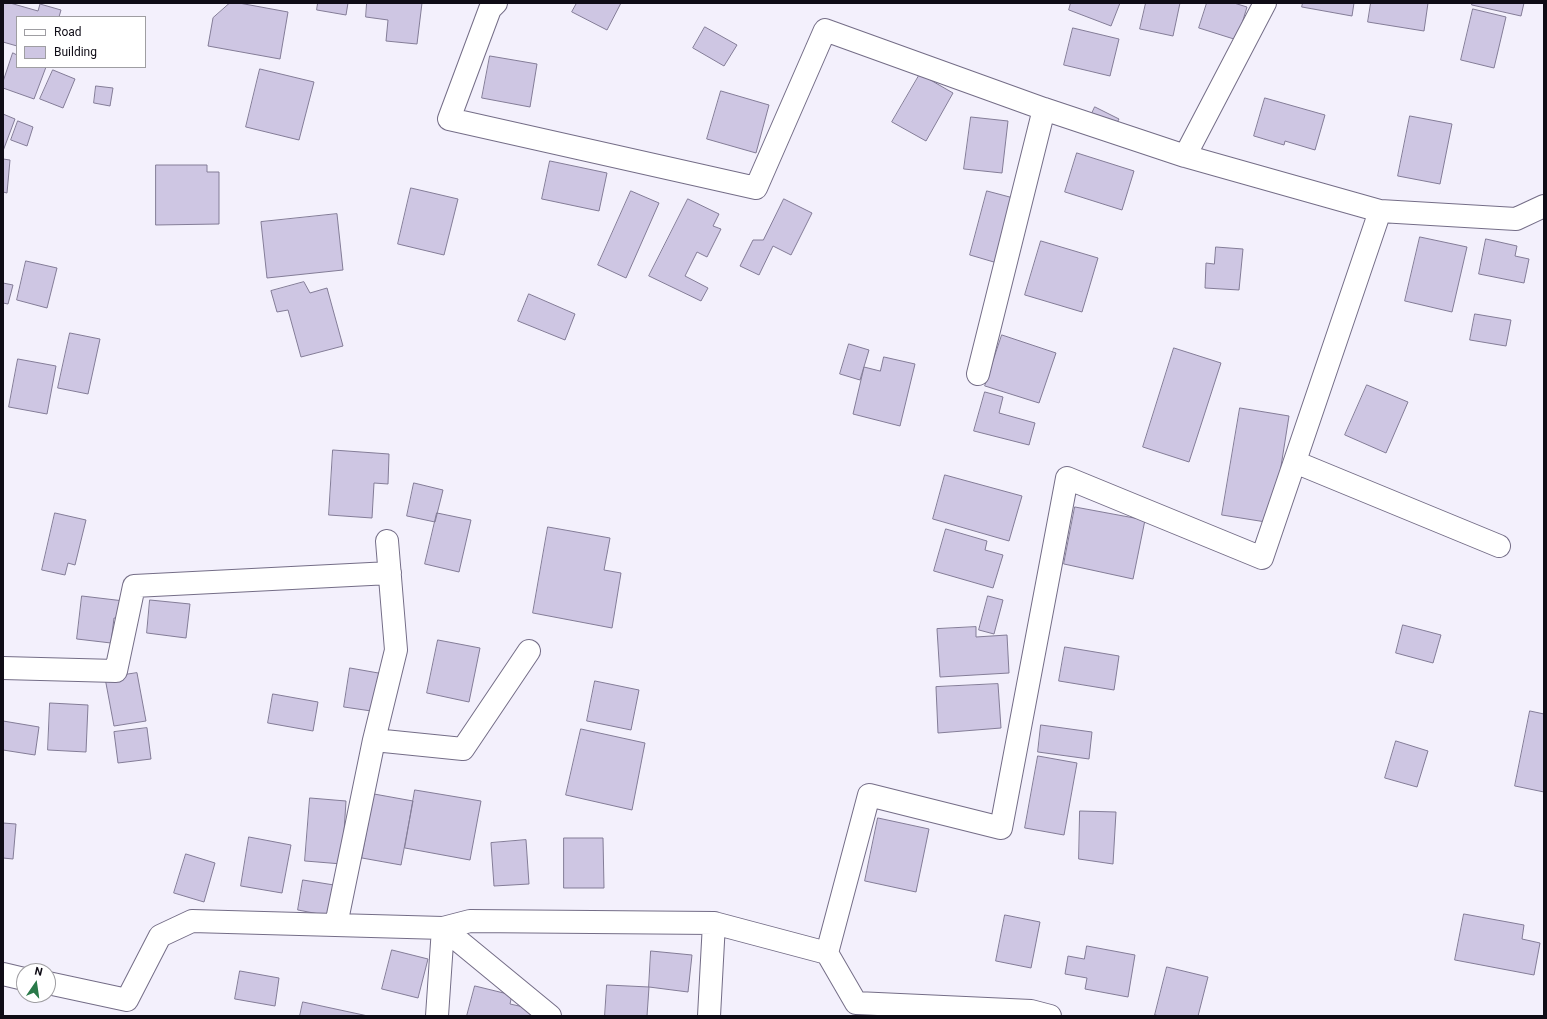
<!DOCTYPE html>
<html>
<head>
<meta charset="utf-8">
<style>
	body { margin:0 }
	#map { position:relative; width:1547px; height:1019px; overflow:hidden; background:#f3f0fc; font-family:Roboto,sans-serif }
	canvas { display:block }
	.frame { position:absolute; inset:0; border:4px solid #0f0c16; pointer-events:none }
	.legend { position:absolute; left:16px; top:16px; width:130px; height:52px; box-sizing:border-box; background:#fff; border:1px solid #9f9ea2; margin:0; padding:5px 7px; list-style:none; font-size:12px; color:#0f0c16 }
	.legend li { display:flex; align-items:center; gap:8px; height:20px }
	.legend b { width:20px; border:1px solid #9f9ea2 }
	.north { position:absolute; left:16px; top:963px; width:40px; height:40px; box-sizing:border-box; background:#fff; border:1px solid #9f9ea2; border-radius:50%; rotate:13deg; font-size:11px; font-weight:700; line-height:16px; text-align:center; color:#0f0c16 }
	.north::after { content:''; display:block; margin:auto; width:14px; height:18px; background:#297949; clip-path:polygon(50% 0,100% 100%,50% 72%,0 100%) }
</style>
</head>
<body>
<div id="map">
<canvas width="1547" height="1019"></canvas>
<div class="frame"></div>
<ul class="legend">
<li><b style="height:5px;background:#fff"></b>Road</li>
<li><b style="height:11px;background:#cec6e3"></b>Building</li>
</ul>
<div class="north">N</div>
</div>
<script>
const context = document.querySelector('canvas').getContext('2d');
context.lineJoin = 'round';
function paint(path, color) { context.fillStyle = color; context.fill(path, 'evenodd'); }
function trace(path, color, width, dash) { context.strokeStyle = color; context.lineWidth = width; context.lineCap = dash ? 'butt' : 'round'; context.setLineDash(dash || []); context.stroke(path); }
const building = new Path2D(`
	M3,3h7l28,8 2,-7 21,6 -2,7h-42v29l-14,-4z
	M230,3h9l49,9 -8,47 -72,-13 5,-28z
	M318,3h30l-2,12 -29,-5z
	M367,3h55l-5,41 -31,-3 2,-21 -22,-3z
	M577,3h44l-14,27 -35,-18z
	M1071,3h49l-9,23 -42,-16z
	M1146,3h34l-7,33 -33,-7z
	M1207,3h27l13,4 -10,33 -38,-12z
	M1303,3h51l-2,13 -50,-9z
	M1371,3h57l-4,28 -56,-9z
	M1472,3h52l-3,13 -49,-11z
	M1473,9l33,8 -12,51 -33,-8z
	M705,27l32,18 -13,21 -31,-18z
	M1073,28l46,11 -9,37 -46,-11z
	M13,53l4,2v12h29l-12,32 -31,-11v-6z
	M490,56l47,8 -7,43 -48,-9z
	M260,69l54,13 -15,58 -53,-13z
	M53,70l22,9 -12,29 -23,-9z
	M920,74l33,19 -27,48 -34,-19z
	M96,86l17,2 -3,18 -16,-3z
	M721,91l48,14 -13,48 -49,-14z
	M1265,98l60,17 -10,35 -30,-9 -1,4 -30,-9z
	M1095,107l24,12 -9,16 -23,-11z
	M3,114l12,5 -12,32z
	M1410,116l42,8 -12,60 -42,-8z
	M971,117l37,4 -6,52 -38,-4z
	M18,121l15,6 -6,19 -16,-6z
	M1077,153l57,18 -12,39 -57,-18z
	M3,159l7,1 -3,33 -4,-1z
	M550,161l57,12 -8,38 -57,-12z
	M156,165h51v7h12v52l-63,1z
	M411,188l47,11 -14,56 -46,-11z
	M631,191l28,12 -33,75 -28,-13z
	M987,191l34,9 -17,65 -34,-10z
	M688,199l31,15 -6,12 8,3 -14,28 -10,-5 -12,24 23,12 -7,13 -52,-25z
	M784,199l28,14 -21,42 -18,-9 -14,29 -19,-9 13,-26h10z
	M337,214l6,56 -76,8 -6,-56z
	M1420,237l47,10 -15,65 -47,-11z
	M1486,239l31,7 -2,10 14,3 -5,24 -45,-9z
	M1041,241l57,17 -16,54 -57,-17z
	M1216,247l27,2 -4,41 -34,-2 1,-25 8,1z
	M26,261l31,7 -10,40 -30,-8z
	M304,282l6,11 17,-5 16,58 -42,11 -13,-47 -11,2 -6,-21z
	M3,283l10,2 -5,19 -5,-1z
	M529,294l46,20 -10,26 -47,-19z
	M1475,314l36,6 -5,26 -36,-6z
	M70,333l30,6 -12,55 -30,-6z
	M1002,335l54,18 -17,50 -54,-17z
	M849,344l20,6 -9,30 -20,-6z
	M1174,348l47,15 -32,99 -46,-15z
	M884,357l31,7 -15,62 -47,-12 11,-47 16,4z
	M18,359l38,7 -9,48 -38,-7z
	M1367,385l41,17 -22,51 -41,-18z
	M985,392l18,5 -4,16 36,10 -6,22 -55,-14z
	M1240,408l49,8 -17,107 -50,-8z
	M333,450l56,4 -1,30 -14,-1 -2,35 -43,-3z
	M945,475l77,21 -13,45 -76,-22z
	M414,483l29,7 -8,32 -28,-6z
	M1075,507l70,13 -12,59 -69,-15z
	M55,513l31,7 -11,45 -7,-2 -3,12 -23,-5z
	M437,513l34,7 -12,52 -34,-8z
	M548,527l62,11 -6,32 17,3 -9,55 -79,-15z
	M946,529l41,12 -2,9 18,5 -10,33 -59,-17z
	M82,596l42,5 -2,18 -8,-1 -3,25 -34,-4z
	M988,596l15,4 -9,34 -15,-4z
	M150,600l40,4 -4,34 -39,-5z
	M1403,625l38,10 -8,28 -37,-10z
	M976,627v10l31,-2 2,38 -69,4 -3,-48z
	M438,640l42,8 -11,54 -42,-9z
	M1065,647l54,9 -5,34 -55,-9z
	M350,668l34,6 -6,38 -34,-5z
	M137,673l9,48 -32,5 -9,-48z
	M595,681l44,9 -8,40 -44,-9z
	M998,684l3,44 -63,5 -2,-46z
	M273,694l45,8 -5,29 -45,-8z
	M50,703l38,2 -2,47 -38,-2z
	M1530,711l14,3v78l-29,-6z
	M3,721l36,6 -4,28 -32,-5z
	M1041,725l51,7 -3,27 -51,-7z
	M147,728l4,31 -33,4 -4,-31z
	M581,729l64,14 -13,67 -66,-15z
	M1396,741l32,10 -11,36 -32,-9z
	M1038,756l39,7 -13,72 -39,-7z
	M415,790l66,11 -11,59 -65,-12z
	M374,794l39,7 -12,64 -39,-7z
	M310,798l36,3 -4,63 -37,-3z
	M1080,811l36,1 -3,52 -34,-5z
	M878,818l51,11 -13,63 -51,-11z
	M3,823l13,1 -3,35 -10,-1z
	M249,837l42,8 -9,48 -41,-7z
	M564,838h39l1,50h-40z
	M526,840l3,44 -35,2 -3,-43z
	M186,854l29,9 -11,39 -30,-9z
	M303,880l31,5 -5,31 -31,-6z
	M1464,914l60,11 -2,14 18,4 -6,32 -79,-15z
	M1005,915l35,7 -9,46 -35,-7z
	M1087,946l48,9 -7,42 -43,-8 2,-11 -22,-4 3,-18 16,3z
	M392,950l36,9 -10,39 -36,-9z
	M651,951l41,4 -4,37 -39,-5z
	M1167,967l41,10 -10,39h-38l-5,-1z
	M240,971l39,7 -4,28 -40,-7z
	M607,985l42,2 -2,29h-42z
	M475,986l37,9 -2,9 23,5 -2,7h-64z
	M303,1002l65,14h-68z`);
const street = new Path2D(`
	M496,3l-6,6 -41,110 307,69 69,-158 219,79 141,47 195,55 -118,347 -195,-80 -66,350 -132,-33 -42,158
	M1185,156l80,-153
	M1380,211l136,8 28,-13
	M978,374l66,-265
	M1295,462l204,84
	M3,668l113,3 18,-85 256,-13
	M374,740l89,9 66,-98
	M336,925l38,-185 22,-90 -9,-109
	M443,928l107,88
	M3,974l21,5
	M48,983l79,17 33,-64 32,-15 251,7 27,-7 244,2 113,30 29,50 175,8 19,5
	M437,1016l6,-88
	M709,1016l5,-93`);
paint(building, '#cec6e3');
trace(building, '#837c97', 1);
trace(street, '#746d87', 24);
trace(street, '#fff', 22);
</script>
</body>
</html>
